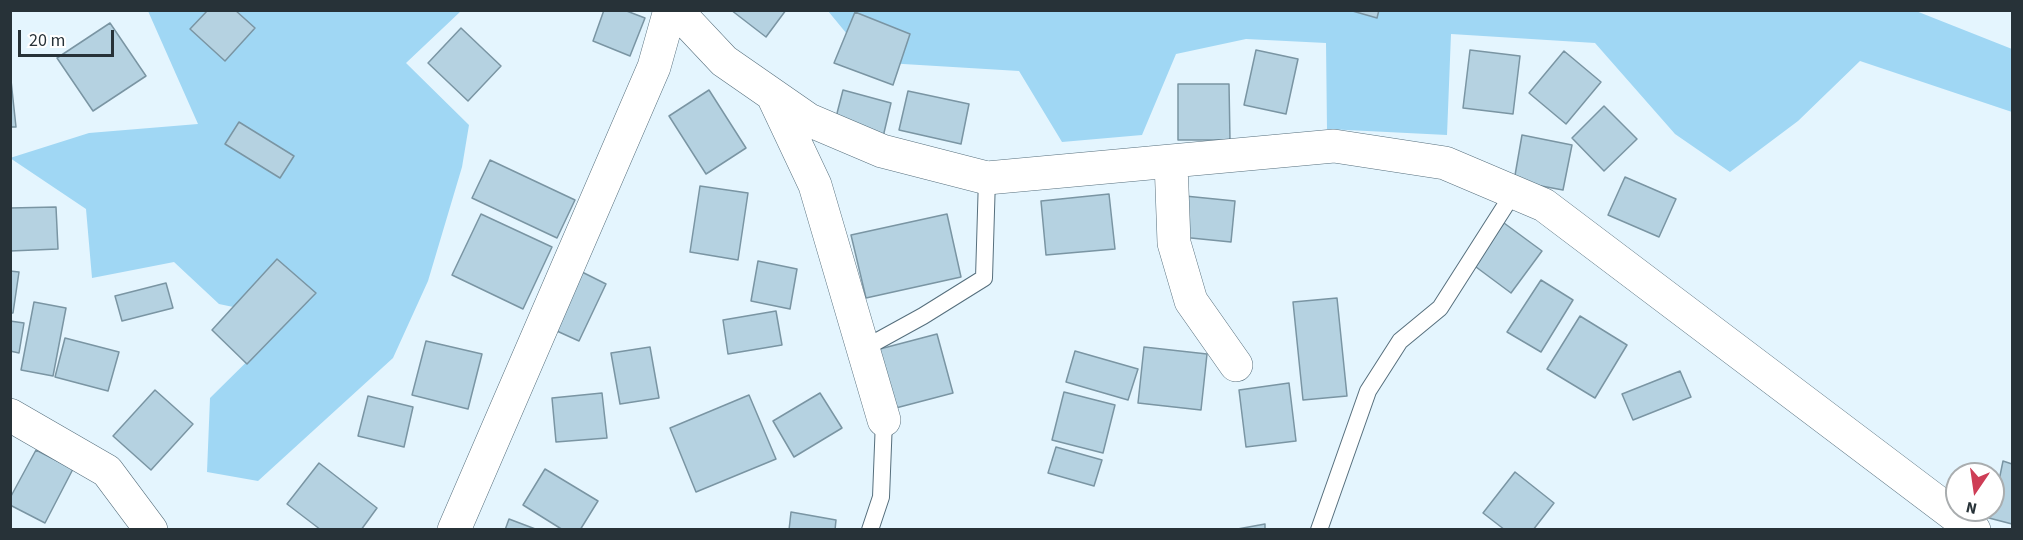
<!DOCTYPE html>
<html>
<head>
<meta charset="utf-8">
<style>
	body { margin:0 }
	#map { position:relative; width:2023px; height:540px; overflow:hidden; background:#e4f5fe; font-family:"Source Sans 3",sans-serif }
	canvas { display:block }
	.frame { position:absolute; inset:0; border:12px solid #273238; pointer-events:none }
	.north { position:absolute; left:1945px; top:462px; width:60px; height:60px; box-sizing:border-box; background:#fff; border:2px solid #a9adaf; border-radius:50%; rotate:193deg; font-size:16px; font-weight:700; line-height:24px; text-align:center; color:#273238 }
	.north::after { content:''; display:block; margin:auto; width:21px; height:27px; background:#ce3d56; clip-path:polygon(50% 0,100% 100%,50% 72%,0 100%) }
	.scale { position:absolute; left:18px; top:30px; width:96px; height:27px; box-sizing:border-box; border:3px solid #273238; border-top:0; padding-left:8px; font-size:18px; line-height:21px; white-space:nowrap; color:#273238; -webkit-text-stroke:4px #fff; paint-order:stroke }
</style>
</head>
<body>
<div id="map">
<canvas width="2023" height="540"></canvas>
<div class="frame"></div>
<div class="north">N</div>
<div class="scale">20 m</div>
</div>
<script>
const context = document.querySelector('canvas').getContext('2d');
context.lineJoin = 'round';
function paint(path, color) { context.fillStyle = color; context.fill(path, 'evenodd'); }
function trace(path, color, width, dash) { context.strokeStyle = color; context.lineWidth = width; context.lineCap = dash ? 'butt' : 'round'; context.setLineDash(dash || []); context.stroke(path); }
const green = new Path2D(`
	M148,11h313l-55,52 63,62 -7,42 -34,114 -35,77 -135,123 -51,-9 3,-74 80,-79 -71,-15 -45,-42 -82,16 -6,-69 -76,-51 79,-25 109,-9z
	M828,11h1088l96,38v63l-152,-51 -62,60 -68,51 -55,-38 -80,-91 -144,-9 -4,101 -120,-6 -1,-86 -80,-4 -70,15 -34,81 -80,7 -43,-71 -149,-9z`);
const building = new Path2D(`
	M208,10h27l20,18 -30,33 -35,-32z
	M604,10h20l21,8 -15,38 -37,-15z
	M731,10h55l-20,27z
	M1349,10h30l-2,8z
	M855,12l55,22 -17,51 -59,-22z
	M110,23l36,53 -53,35 -36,-53z
	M461,28l40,38 -33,35 -40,-38z
	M1256,50l42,9 -12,55 -42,-9z
	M1470,50l50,6 -7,58 -50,-6z
	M1564,51l37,31 -35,42 -37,-31z
	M10,71l6,56h-6z
	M1178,84h51l1,56h-52z
	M709,90l37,58 -40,26 -37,-58z
	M843,90l48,13 -8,34 -49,-12z
	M908,91l61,13 -8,40 -62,-14z
	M1604,106l33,33 -33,32 -32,-33z
	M239,122l55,34 -14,22 -55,-34z
	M1522,135l50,10 -9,45 -49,-9z
	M490,160l85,40 -18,38 -85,-40z
	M1625,177l51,22 -17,38 -51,-22z
	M700,186l48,7 -10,67 -48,-8z
	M1109,194l6,55 -69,6 -5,-54z
	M1185,196l50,5 -4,41 -50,-5z
	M56,207l2,42 -48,2v-43z
	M481,214l71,33 -29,62 -71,-34z
	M947,214l14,63 -95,21 -15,-63z
	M1504,223l38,28 -31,42 -39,-29z
	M277,259l39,34 -69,71 -35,-34z
	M758,261l39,8 -7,40 -39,-8z
	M576,269l30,15 -27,57 -31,-14z
	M10,271l9,1 -6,41h-3z
	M1541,280l32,20 -32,52 -34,-20z
	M166,283l7,25 -51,13 -7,-25z
	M1337,298l10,98 -44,4 -10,-98z
	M34,302l32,6 -13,68 -32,-6z
	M776,311l6,34 -54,9 -5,-34z
	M1580,316l47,29 -32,53 -48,-29z
	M10,321l14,2 -5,30 -9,-2z
	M937,334l16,59 -61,16 -16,-59z
	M65,338l54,14 -11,39 -53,-14z
	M426,341l56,13 -14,55 -56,-14z
	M650,347l9,51 -39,6 -9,-51z
	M1144,347l63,7 -6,56 -63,-7z
	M1075,351l63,18 -10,31 -62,-18z
	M1680,371l11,26 -58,23 -11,-26z
	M1289,383l7,58 -50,6 -7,-57z
	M155,390l38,34 -42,46 -38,-34z
	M1064,392l51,13 -12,48 -51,-13z
	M602,393l5,45 -51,4 -4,-44z
	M820,393l22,35 -48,29 -21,-36z
	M749,395l27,64 -80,33 -26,-64z
	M368,396l45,11 -9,40 -46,-11z
	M1056,447l46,13 -8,26 -46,-13z
	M36,450l37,19 -28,54 -35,-18v-7z
	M2003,461l9,3v60l-23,-6 4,-8z
	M319,463l58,45 -16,22h-40l-34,-26z
	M545,469l53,32 -18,29h-17l-40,-25z
	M1515,472l39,31 -21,27h-28l-22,-17z
	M791,512l45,8 -1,10h-46z
	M509,519l29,11h-33z
	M1265,524v6h-33z`);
const service = new Path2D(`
	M863,349l60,-33 61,-38 3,-100
	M870,530l11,-33 3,-77
	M1319,530l49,-139 32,-50 40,-33 74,-116`);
const minor = new Path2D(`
	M676,10l48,51 85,59 73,31 105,27 347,-32 111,17 99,42 430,325
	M773,96l42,89 69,235
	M1171,161l3,82 17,58 45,64
	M10,415l97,56 44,59
	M454,530l200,-463 16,-57`);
paint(green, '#a0d7f4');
paint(building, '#b5d2e1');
trace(building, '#7a95a3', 1.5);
trace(service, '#566f7d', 18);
trace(minor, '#566f7d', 34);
trace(service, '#fff', 16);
trace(minor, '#fff', 33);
</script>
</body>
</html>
